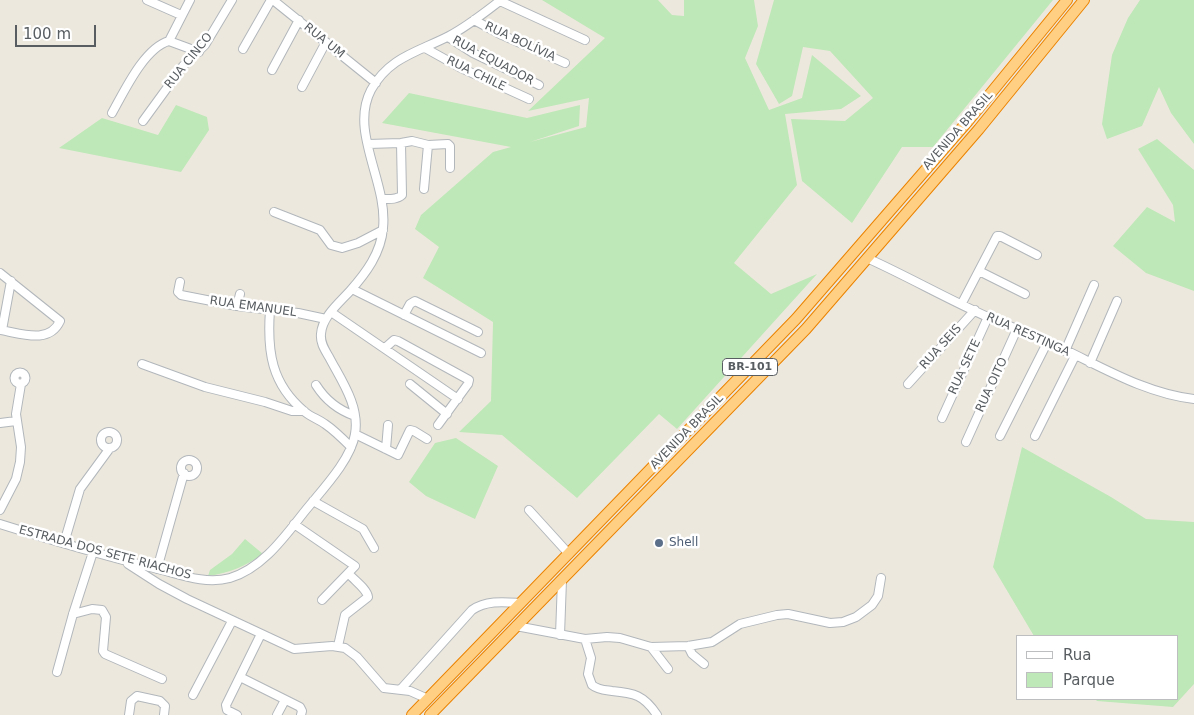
<!DOCTYPE html>
<html>
<head>
<meta charset="utf-8">
<style>
	body { margin:0 }
	#map { position:relative; width:1194px; height:715px; overflow:hidden; background:#ede8de; font-family:"DejaVu Sans",sans-serif }
	canvas { display:block }
	.legend { position:absolute; left:1016px; top:635px; width:162px; height:65px; box-sizing:border-box; background:#fff; border:1px solid #bcbec0; margin:0; padding:6px 9px; list-style:none; font-size:15px; color:#585d61 }
	.legend li { display:flex; align-items:center; gap:10px; height:25px }
	.legend b { width:25px; border:1px solid #bcbec0 }
	.scale { position:absolute; left:15px; top:25px; width:81px; height:22px; box-sizing:border-box; border:2px solid #585d61; border-top:0; padding-left:6px; font-size:15px; line-height:18px; white-space:nowrap; color:#585d61; -webkit-text-stroke:4px #fff; paint-order:stroke }
</style>
</head>
<body>
<div id="map">
<canvas width="1194" height="715"></canvas>
<ul class="legend">
<li><b style="height:6px;background:#fff"></b>Rua</li>
<li><b style="height:14px;background:#bee8b7"></b>Parque</li>
</ul>
<div class="scale">100 m</div>
</div>
<script>
const context = document.querySelector('canvas').getContext('2d');
context.lineJoin = 'round';
function paint(path, color) { context.fillStyle = color; context.fill(path, 'evenodd'); }
function trace(path, color, width, dash) { context.strokeStyle = color; context.lineWidth = width; context.lineCap = dash ? 'butt' : 'round'; context.setLineDash(dash || []); context.stroke(path); }
function write(font, color, halo, rows, align = 'center') {
  context.font = font + ' "DejaVu Sans",sans-serif'; context.lineWidth = 5; context.setLineDash([]); context.textBaseline = 'middle'; context.strokeStyle = halo; context.fillStyle = color; for (const [text, x, y, turn = 0] of rows) {
    context.save(); context.translate(x, y); context.rotate((+turn || 0) * Math.PI / 180); context.textAlign = isNaN(turn) ? turn : align; if (halo) context.strokeText(text, 0, 0); context.fillText(text, 0, 0); context.restore();
  }
}
const green = new Path2D(`
	M542,0h116l14,15 12,1v-16h70l4,26 -13,32 24,52 33,-12 10,-43 49,41 -20,13 -56,5 12,71 -63,78 37,31 46,-20 -140,155 -18,-15 -82,84 -75,-63 -43,-3 32,-31 2,-79 -70,-44 16,-31 -24,-18 6,-14 72,-63 18,-5 -129,-24 27,-30 118,25 53,-13 -1,21 -49,16 56,-15 3,-29 -61,13 77,-73z
	M774,0h279l-120,147h-31l-50,76 -50,-42 -11,-62 54,2 28,-23 -43,-47 -27,-4 -11,49 -13,8 -23,-40z
	M1140,0h54v144l-23,-31 -12,-26 -17,39 -35,13 -5,-15 10,-69 16,-37z
	M176,105l31,12 2,13 -28,42 -122,-24 43,-30 56,17z
	M1157,139l37,31v121l-48,-18 -33,-27 34,-39 28,15 -2,-17 -35,-56z
	M456,438l42,28 -23,53 -49,-23 -17,-14 26,-39z
	M1022,447l89,50 35,22 48,3v162l-21,23 -76,-6 -2,-2h83v-63h-144l-41,-69z
	M245,539l18,15c-17,12 -34,19 -55,22l2,-6 22,-16z`);
const minor = new Path2D(`
	M147,0l34,15
	M273,0l103,83
	M500,1l85,39
	M474,20l28,15 63,28
	M448,37l25,16 66,32
	M169,41l21,-41
	M425,48l36,20 68,31
	M243,49l28,-49
	M272,70l27,-50
	M302,87l24,-45
	M112,113c12,-21 32,-65 57,-72l30,11
	M143,121l40,-55 22,-21 27,-45
	M368,144l33,-1 11,-2 16,4 20,-1 2,2v22
	M424,189l4,-44
	M382,199c6,0 15,1 20,-4l-1,-52
	M274,212l46,18 11,15 11,3 16,-5 25,-13
	M867,258c42,19 82,42 123,60 19,8 38,15 56,23 48,21 95,52 148,58
	M979,271l46,23
	M0,273l60,48c-11,24 -40,12 -60,9
	M180,282l-2,10 3,3 56,11 61,7 28,6
	M352,289l129,64
	M962,303l35,-67h3l37,19
	M237,306l3,-12
	M270,310c-3,41 1,74 35,102 6,5 13,7 20,12 9,6 18,15 26,23
	M331,312l127,87
	M404,315l6,-11 5,-3 63,31
	M2,330l9,-49
	M385,348l9,-8 4,1 71,39 -1,4 -30,41
	M1065,351l29,-66
	M1090,363l27,-62
	M142,364l63,23 60,15 27,9h12
	M14.5 378a5.5 5.5 0 1 1 11 0a5.5 5.5 0 1 1-11 0Z
	M410,384l37,30
	M908,384l67,-74
	M316,385c10,16 22,25 39,31
	M942,418l46,-101
	M0,423l16,-2
	M101 440a8 8 0 1 1 16 0a8 8 0 1 1-16 0Z
	M355,434l43,21 12,-25 4,1 13,8
	M1000,436l48,-95
	M1035,436l40,-80
	M966,442l51,-113
	M386,449l2,-24
	M181 468a8 8 0 1 1 16 0a8 8 0 1 1-16 0Z
	M313,501l50,28 11,19
	M0,510l16,-31 4,-17 1,-15 -5,-33 5,-30
	M529,510l40,44
	M0,524c51,16 102,31 154,44 25,6 51,17 76,10 33,-10 55,-42 75,-67 17,-21 46,-51 50,-77 5,-28 -14,-54 -26,-77 -4,-7 -9,-14 -8,-23 1,-17 18,-31 29,-43 16,-18 31,-38 33,-63 5,-46 -34,-96 -12,-138 18,-33 47,-38 78,-54 19,-10 35,-23 52,-36
	M294,524l61,42 -33,34
	M64,543l16,-54 30,-41
	M128,564l31,20 28,15 107,50 38,-3 13,2 12,9 27,31 26,3 18,8
	M157,569l27,-96
	M73,614l19,-5 10,1 4,7 -3,34 2,3 57,25
	M516,626l69,13 22,-2 13,1 31,9 37,-1 24,-4 28,-18 37,-9 11,-1 42,9 13,-1 13,-5 16,-12 6,-9 3,-18
	M560,635l2,-55
	M585,639l6,19 -3,16 4,11c6,5 13,5 20,6 22,2 32,4 45,24
	M338,646l7,-31 23,-18c-1,-8 -13,-16 -19,-23
	M688,646l4,8 12,10
	M651,647l17,22
	M57,672l16,-58 20,-62
	M240,677l60,30 2,4 -1,4
	M401,689l71,-79c15,-10 32,-8 49,-7
	M193,695l39,-74
	M129,715l2,-14 6,-5 23,5 5,5 -1,9
	M237,715l-10,-5 -1,-5 35,-71
	M277,715l8,-15`);
const highway = new Path2D(`
	M412,715l384,-396 172,-198 99,-121
	M430,715l376,-386 173,-200 105,-129`);
const markers = [
	[659,543,5,"#5c6f8a"]
];
const shields = [
	[750,367,55]
];
const shieldNames = [
	["BR-101",750,367]
];
const streetNames = [
	["RUA UM",324,41,39],
	["RUA BOLÍVIA",520,42,25],
	["RUA CINCO",189,61,-51],
	["RUA EQUADOR",493,61,28],
	["RUA CHILE",476,74,26],
	["AVENIDA BRASIL",958,131,-49],
	["RUA EMANUEL",253,307,8],
	["RUA RESTINGA",1028,335,24],
	["RUA SEIS",941,347,-48],
	["RUA SETE",965,367,-65],
	["RUA OITO",992,385,-65],
	["AVENIDA BRASIL",687,432,-46],
	["ESTRADA DOS SETE RIACHOS",105,553,15]
];
const serviceNames = [
	["Shell",669,543]
];
paint(green, '#bee8b7');
trace(minor, '#b2b7bb', 10);
trace(highway, '#eb8300', 12);
trace(minor, '#fff', 8);
trace(highway, '#ffcf83', 10);
for (const [x, y, r, color] of markers) { const dot = new Path2D(); dot.arc(x, y, r, 0, 2 * Math.PI); context.fillStyle = color; context.fill(dot); trace(dot, '#fff', 2); }
for (const [x, y, w] of shields) { const box = new Path2D(); box.roundRect(x - w / 2, y - 8.5, w, 17, 4); context.fillStyle = '#fff'; context.fill(box); trace(box, '#585d61', 1); }
write('bold 11px', '#585d61', null, shieldNames);
write('12px', '#585d61', '#fff', streetNames);
write('12px', '#4e5e75', '#fff', serviceNames, 'left');
</script>
</body>
</html>
